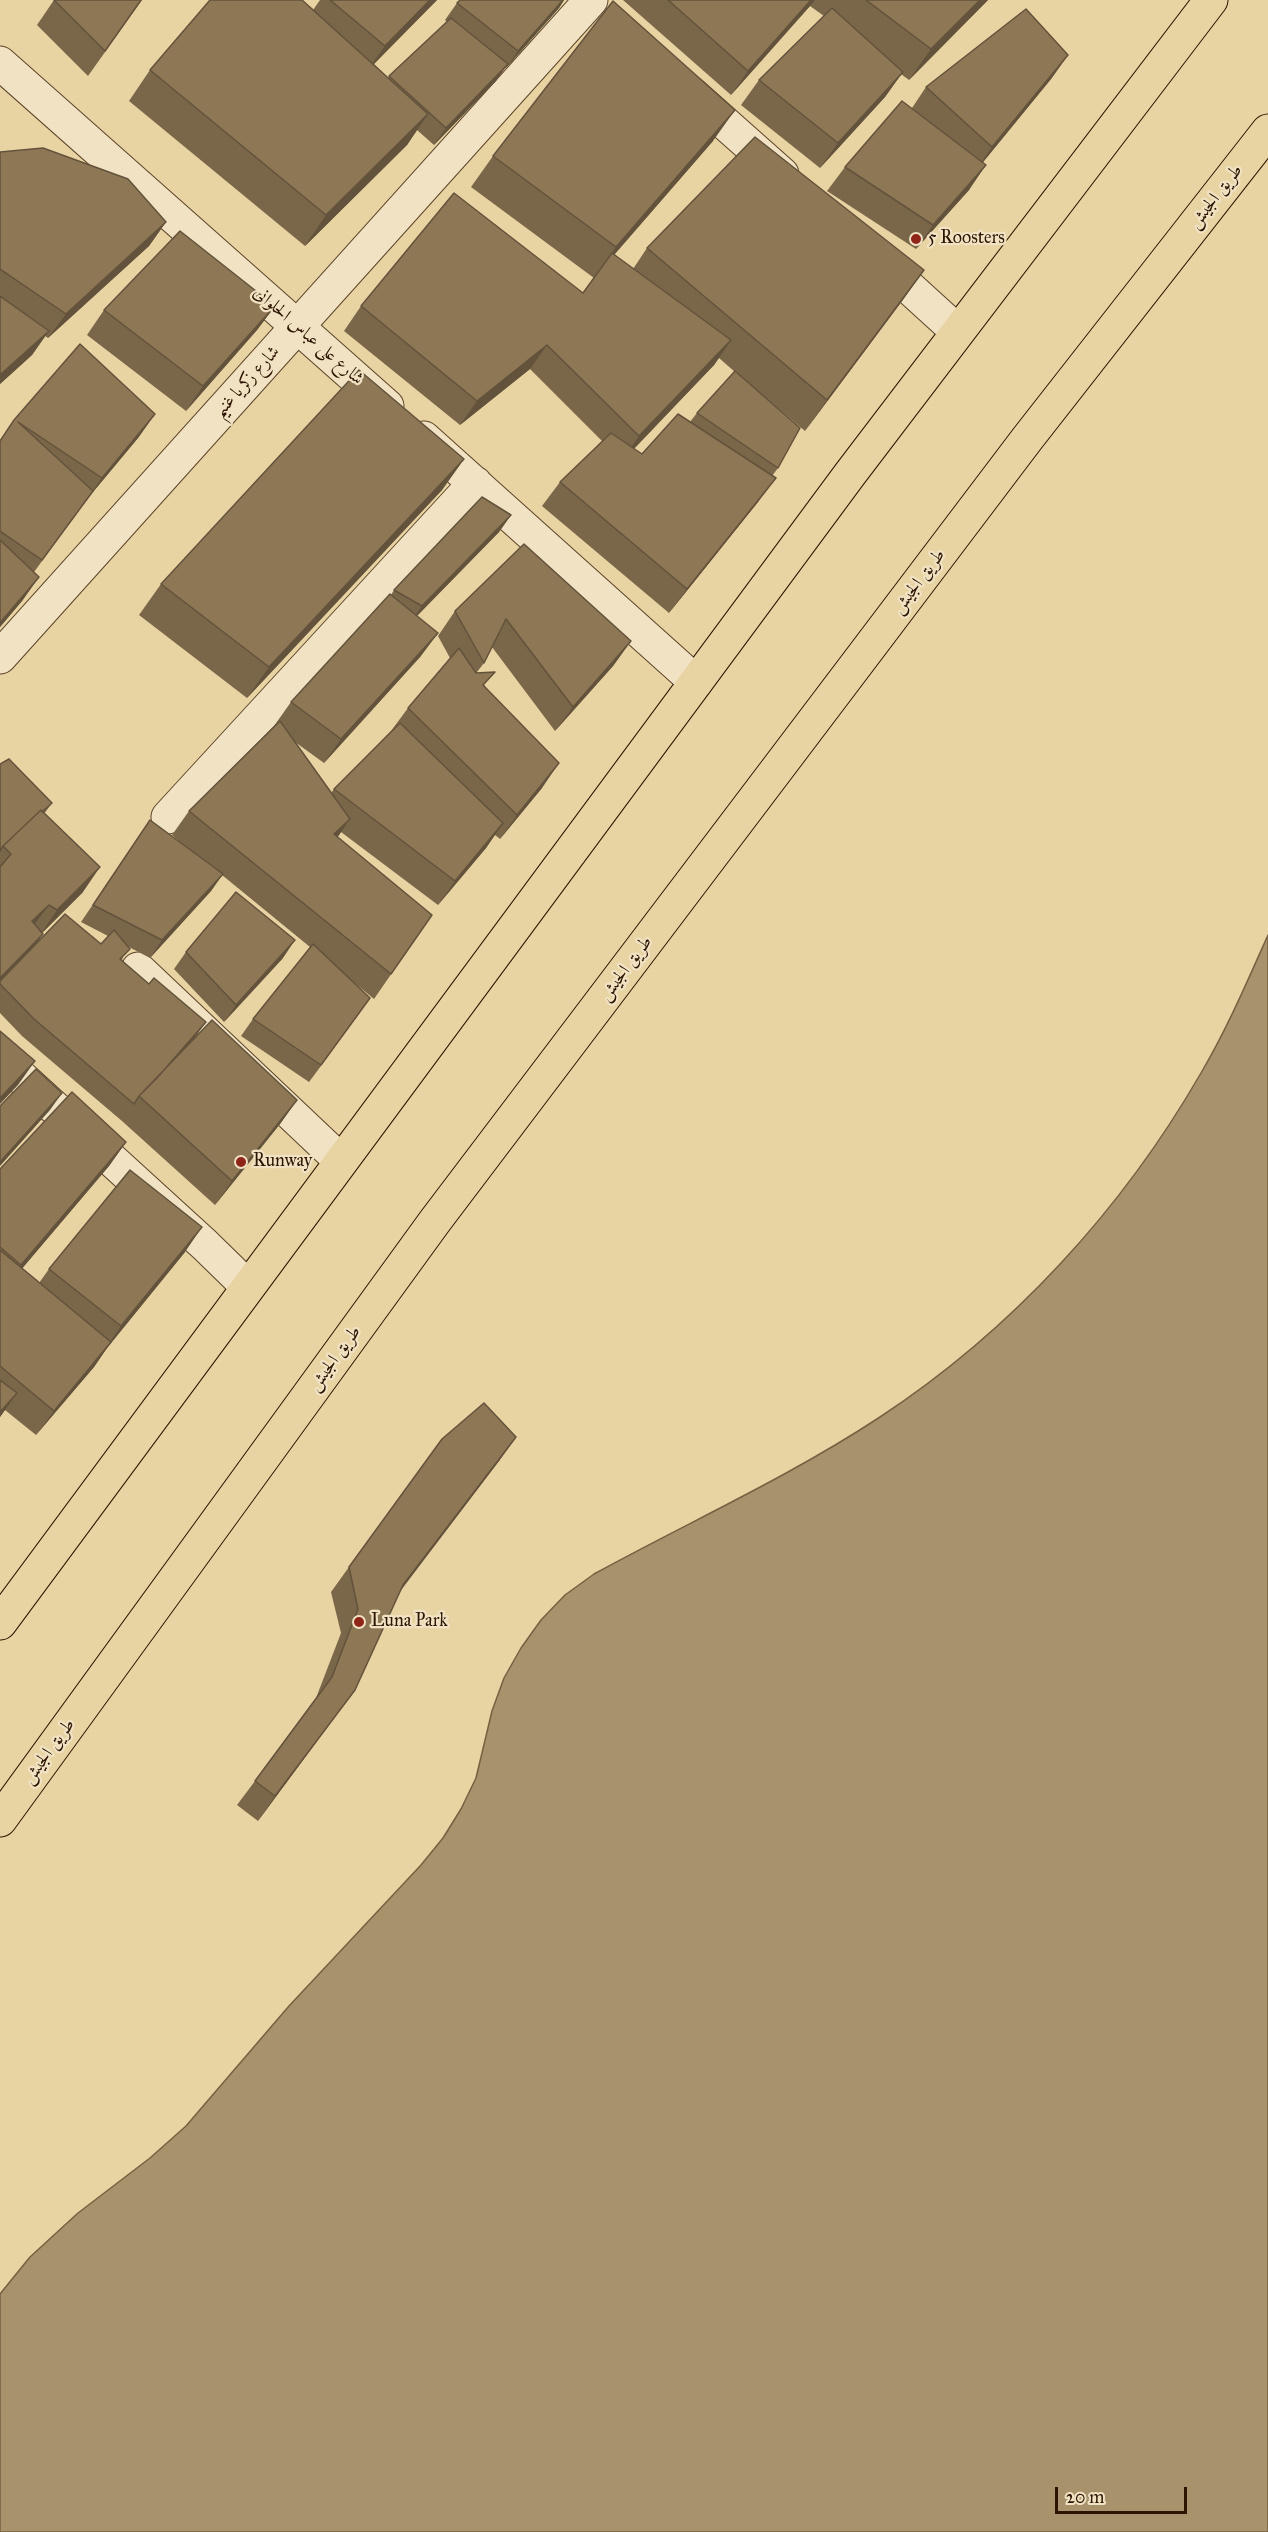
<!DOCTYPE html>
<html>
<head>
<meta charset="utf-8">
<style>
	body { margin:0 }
	#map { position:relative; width:1268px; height:2532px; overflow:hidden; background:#e8d3a3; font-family:"IM FELL Great Primer",serif }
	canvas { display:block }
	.scale { position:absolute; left:1055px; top:2487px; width:132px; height:27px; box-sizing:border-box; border:3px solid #2d1400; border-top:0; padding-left:8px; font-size:18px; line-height:21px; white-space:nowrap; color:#2d1400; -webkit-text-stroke:4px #f0e2c3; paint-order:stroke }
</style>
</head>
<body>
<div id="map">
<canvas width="1268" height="2532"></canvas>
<div class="scale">20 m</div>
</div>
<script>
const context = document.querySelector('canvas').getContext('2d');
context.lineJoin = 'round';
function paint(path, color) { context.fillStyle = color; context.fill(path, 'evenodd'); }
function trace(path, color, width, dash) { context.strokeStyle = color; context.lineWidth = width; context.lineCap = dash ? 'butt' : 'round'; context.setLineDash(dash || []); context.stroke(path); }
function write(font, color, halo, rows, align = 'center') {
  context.font = font + ' "IM FELL Great Primer",Amiri,serif'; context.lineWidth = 4.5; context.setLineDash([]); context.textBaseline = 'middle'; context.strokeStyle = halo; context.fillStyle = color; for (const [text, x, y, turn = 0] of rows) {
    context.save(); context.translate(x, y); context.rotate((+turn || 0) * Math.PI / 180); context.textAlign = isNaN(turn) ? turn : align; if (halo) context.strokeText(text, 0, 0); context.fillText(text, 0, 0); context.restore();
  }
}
const water = new Path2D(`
	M1268,935v1597h-1268v-238l30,-37 48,-44 72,-55 36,-32 103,-120 132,-141 22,-27 18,-29 15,-31 16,-67 12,-33 17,-30 20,-28 24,-25 29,-21c95,-52 195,-97 286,-157 132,-87 242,-207 321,-344 26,-44 46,-91 67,-138z`);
const minor = new Path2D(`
	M0,63l387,343
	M692,94l90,80
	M879,260l78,71
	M424,438l272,244
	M0,657l591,-657
	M168,817l307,-334
	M138,969l203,192
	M0,1058l205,187 43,42`);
const highway = new Path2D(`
	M0,1623l850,-1149 361,-474
	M0,1820l435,-599 592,-782 241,-308`);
const wall = new Path2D(`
	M54,0h88l-54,76 -51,-51z
	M320,0h117l-63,64 14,14 59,-56 -2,-2 12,-17 3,-3h104l-5,8 -53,60 -1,-1 -9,14 -62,64 -17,-15 -10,15 -102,101 -176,-145 21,-31 163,-60z
	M623,0h365l-79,80 -8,-6 -16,23 -65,71 -79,-63 18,-25 65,-64 -14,-10 -79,89z
	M1068,55l-17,24 -68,83 -14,28 -53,59 -89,-58 18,-24 67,-59 14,-21z
	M713,141l-99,114 19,14 14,-21 277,22 -22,31 -97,130 -59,-50 32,87 -6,8 -14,26 -89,111 -127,-107 18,-24 42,-41 -72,-72 -70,56 -116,-94 17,-25 222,-13 11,-15 -123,-91 22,-31zM719,358l16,14 -38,41 -7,9 -48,32 -8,-5 80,-84z
	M0,152l166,70 -17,24 -101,92 -3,-2 -13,19 -32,29z
	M275,306l-18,24 -71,81 -99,-76 17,-25z
	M155,414l-17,24 -50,60 -54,74 5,5 -17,24 -22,26v-187l14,-20z
	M464,459l-22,31 -195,208 -108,-83 22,-31z
	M511,515l-12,17 -82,84 21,17 -18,24 -96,106 -29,-21 36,51 3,-4 57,-58 17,-23 42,-50 -12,-22 17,-25 69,-67 107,97 -18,25 -58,65 -63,-84 -8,16 -7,9 65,116 -42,51 -5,-4 -9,13 -48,57 -97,-73 -4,5 95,78 -58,84 -23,-19 7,35 -49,67 -68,-46 12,-17 57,-72 -88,-72 -11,16 -61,67 -23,-12 -5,14 72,79 103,61 -17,24 -65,81 -93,-84 -100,-85 -22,-23v-249l52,39 -8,11 39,78 -41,41 -4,9 63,2 7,-8 -27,-14 69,-102 40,30 -18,-15 17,-24 85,-85 17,-24 100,-107 3,-5z
	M186,952l97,6 -59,64 -50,-53z
	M126,1142l-17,24 -87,102 17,15 10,-14 136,-17 -78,96 -13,19 -58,68 -31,-25 -5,7v-248z
	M516,1437l-17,24 -99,129 -45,100 -18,24 -79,107 -21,-16 18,-24 61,-83 25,-65 -10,-41 18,-25z`);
const shadedWall = new Path2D(`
	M430,0h7l-70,71 18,-25z
	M563,0h1l-5,8 -53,60 12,-17z
	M811,0h4l-5,6 -79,89 17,-24z
	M980,0h8l-79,80 22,-31z
	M1068,55l-17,24 -76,93 17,-25z
	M508,64l-12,17 -62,64 12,-17z
	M903,72l-18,25 -65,71 18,-25z
	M735,110l-22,31 -119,137 22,-31z
	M428,114l-21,31 -102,101 21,-31z
	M986,165l-17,25 -53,59 17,-24z
	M166,222l-17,24 -101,92 18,-24z
	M924,270l-22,31 -97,130 22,-31z
	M275,306l-18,24 -71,81 17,-25z
	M49,331l-17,24 -32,29v-9z
	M731,340l-17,25 -92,96 17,-25z
	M547,345l-17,24 -70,56 17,-24z
	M155,414l-17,24 -50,60 -64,87 78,-107z
	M464,459l-22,31 -195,208 22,-31z
	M776,478l-18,24 -89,111 18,-24z
	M511,515l-12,17 -89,91 12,-17z
	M39,577l-17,24 -22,26v-4z
	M438,633l-18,24 -96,106 17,-24z
	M631,641l-18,25 -58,65 18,-24z
	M559,763l-17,25 -42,51 17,-24z
	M350,819l-17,25 1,-10z
	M503,823l-17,25 -48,57 17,-24z
	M100,867l-17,25 -43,43 17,-25z
	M223,874l-12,17 -61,67 12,-18z
	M49,905l-18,24 1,-8z
	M43,934l-17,25 -26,25v-6z
	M295,940l-12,18 -59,64 12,-17z
	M370,998l-12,17 -49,67 12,-17z
	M206,1022l-12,17 -54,58z
	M35,1061l-17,24 -18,19v-6z
	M62,1093l-12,17 -50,56v-4z
	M297,1100l-17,24 -65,81 17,-24z
	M126,1142l-17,24 -105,124 17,-25z
	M202,1227l-17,25 -78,96 -13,19 -58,68 18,-24 54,-66 13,-19z
	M17,1393l-17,24v-5z
	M516,1437l-17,24 -113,149 17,-25z
	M355,1690l-18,24 -79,107 17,-25z`);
const building = new Path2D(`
	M54,0h87l-36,51z
	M210,0h92l126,114 -102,101 -176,-145z
	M330,0h100l-45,46z
	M460,0h103l-45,51 -61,-48z
	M668,0h143l-63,71z
	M866,0h114l-49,49z
	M613,1l122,109 -119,137 -123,-91z
	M832,8l71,64 -65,71 -79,-63z
	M1026,9l42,46 -76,92 -66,-60z
	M451,18l57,46 -62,64 -57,-52z
	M902,101l84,64 -53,60 -88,-58z
	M755,137l169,133 -97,130 -180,-152z
	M43,148l85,31 38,43 -100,92 -66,-45v-117z
	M454,193l129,100 29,-40 119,87 -92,96 -92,-91 -70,56 -116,-95z
	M180,231l95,75 -72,80 -99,-76z
	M0,296l49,35 -49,44z
	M80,344l75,70 -53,64 -84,-56 75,69 -51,69 -42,-29v-90l14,-21z
	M359,370l105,89 -195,208 -108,-83z
	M735,371l65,57 -22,40 -81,-55z
	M678,414l98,64 -89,111 -127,-107 51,-49 31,21z
	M482,497l29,18 -89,91 -28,-16z
	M0,540l39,37 -39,46z
	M524,544l107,97 -58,66 -67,-88 -22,44 -29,-52z
	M390,594l48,39 -97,106 -50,-37z
	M459,648l17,25 19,-1 -12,13 76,78 -42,52 -109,-107z
	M280,721l70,98 -16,15 98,81 -41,59 -202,-163z
	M400,723l103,100 -48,58 -121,-92z
	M9,759l43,44 -10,9 -1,-2 -38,36 -3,5v-87z
	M41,810l59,57 -43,43 -8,-5 -17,16 11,13 -43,44v-111l11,-13 -8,-8z
	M150,820l73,54 -61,66 -69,-35z
	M236,892l59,48 -59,65 -50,-53z
	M65,914l36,30 13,-14 16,19 -10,10 29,25 5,-6 52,44 -50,57 -17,17 -5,8 -100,-85 -34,-35v-3z
	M313,944l57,54 -49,67 -68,-46z
	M212,1020l85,80 -65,81 -93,-85z
	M0,1031l35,30 -35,37z
	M36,1069l26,24 -62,69v-56z
	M72,1092l54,50 -105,123 -21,-18v-78z
	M130,1170l72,57 -81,99 -72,-57z
	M0,1250l111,92 -57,69 -54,-45z
	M0,1380l17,13 -17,19z
	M484,1403l32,34 -113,148 -48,105 -80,106 -20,-15 77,-104 26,-68 -9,-42 93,-128z`);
const markers = [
	[916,239,6,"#8f2418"],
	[241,1162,6,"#8f2418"],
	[359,1622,6,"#8f2418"]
];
const streetNames = [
	["طريق الجيش",1216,197,-52],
	["شارع على عباس الحلوانى",308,336,41],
	["شارع زكريا غنيم",247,382,-48],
	["طريق الجيش",919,582,-53],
	["طريق الجيش",626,969,-53],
	["طريق الجيش",335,1359,-54],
	["طريق الجيش",49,1752,-54]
];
const poiNames = [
	["5 Roosters",928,239],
	["Runway",253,1162],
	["Luna Park",371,1622]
];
paint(water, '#a8926c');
trace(water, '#776041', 1.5);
trace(minor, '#5c4429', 35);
trace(highway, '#2d1400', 35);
trace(minor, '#f0e2c3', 33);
trace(highway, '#e8d3a3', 33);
paint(wall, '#7a6649');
paint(shadedWall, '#63533c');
paint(building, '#8e7755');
trace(building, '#63533c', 1.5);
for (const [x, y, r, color] of markers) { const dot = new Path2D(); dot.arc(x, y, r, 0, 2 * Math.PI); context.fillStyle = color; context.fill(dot); trace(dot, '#f0e2c3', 2); }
write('18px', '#2d1400', '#f0e2c3', streetNames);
write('18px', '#2d1400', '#f0e2c3', poiNames, 'left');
</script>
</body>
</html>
